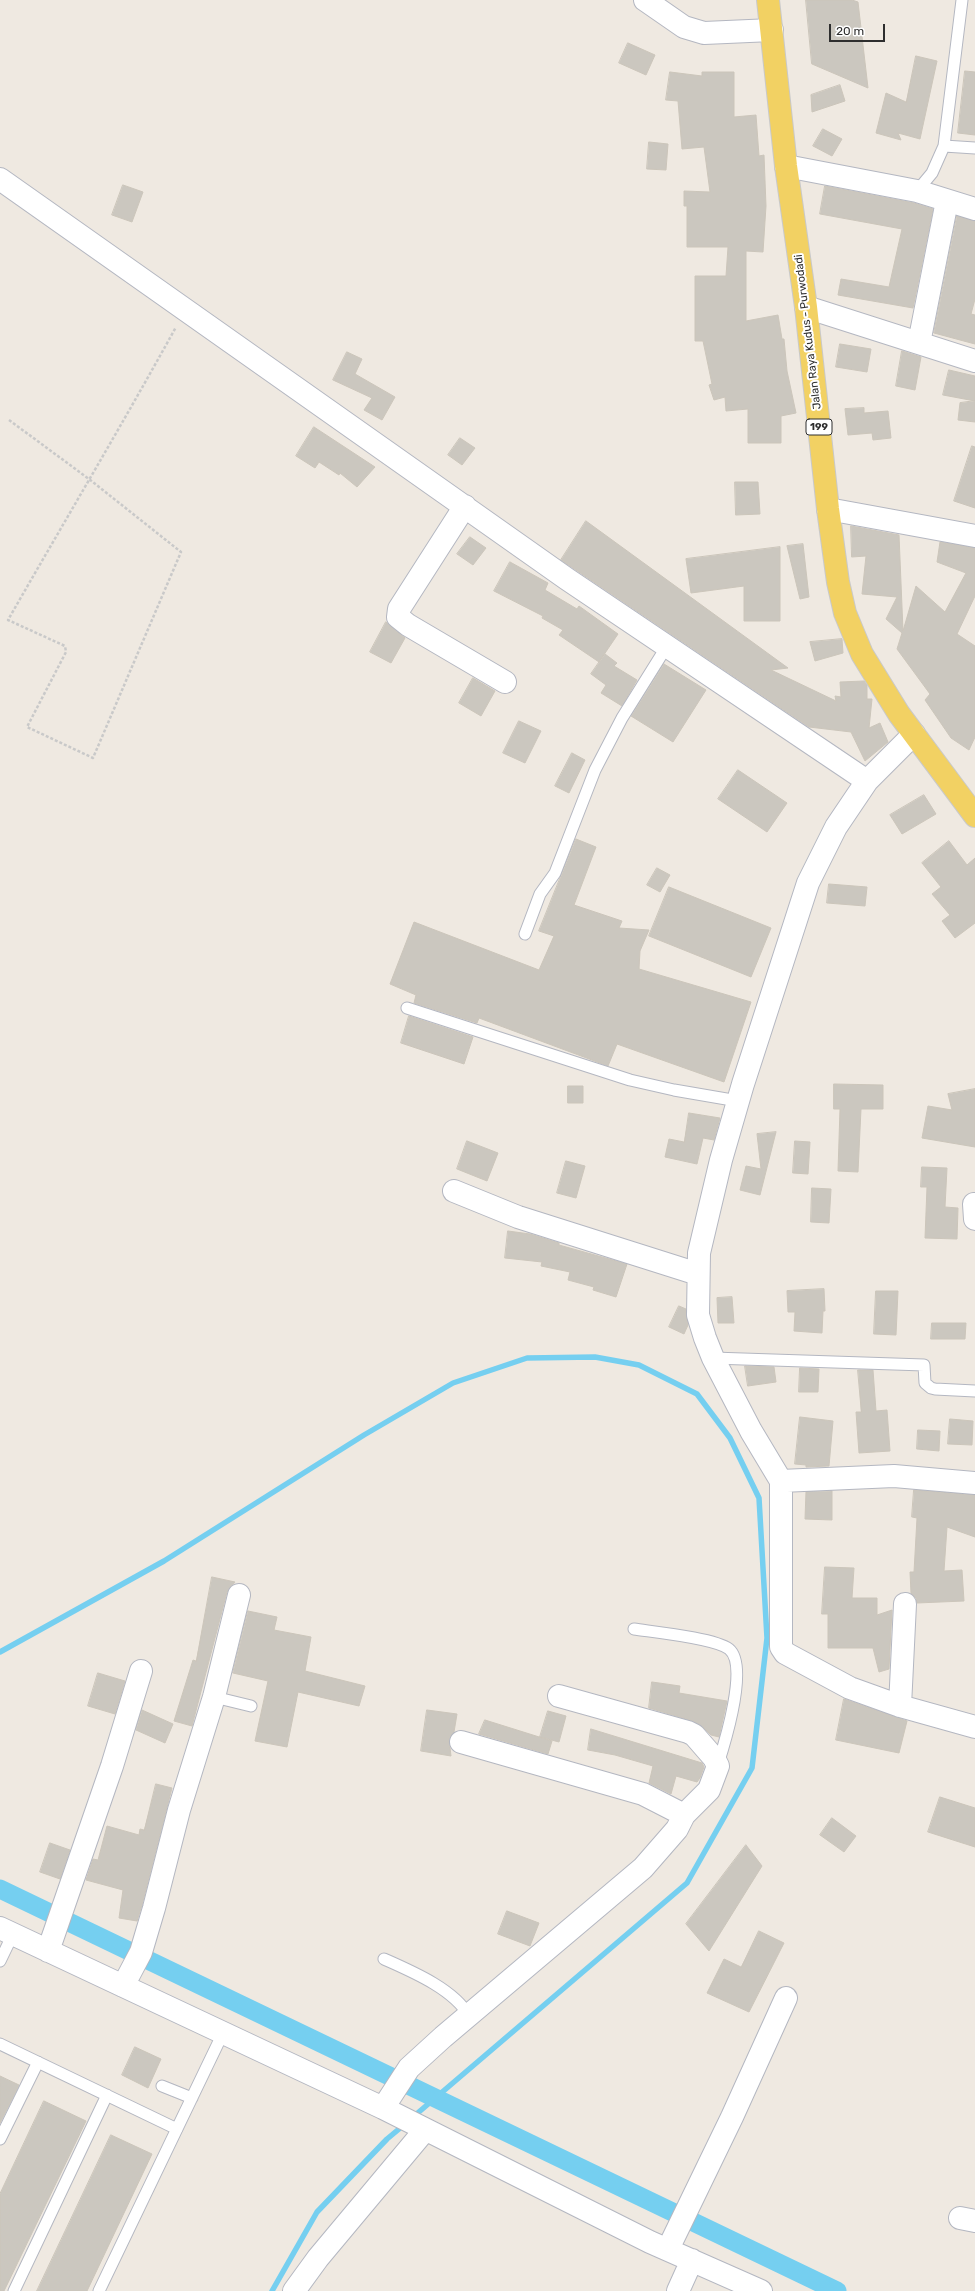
<!DOCTYPE html>
<html>
<head>
<meta charset="utf-8">
<style>
	body { margin:0 }
	#map { position:relative; width:975px; height:2291px; overflow:hidden; background:#efe9e1; font-family:Rubik,sans-serif }
	canvas { display:block }
	.scale { position:absolute; left:829px; top:24px; width:56px; height:18px; box-sizing:border-box; border:2px solid #2e2e2e; border-top:0; padding-left:5px; font-size:12px; line-height:14px; white-space:nowrap; color:#2e2e2e; -webkit-text-stroke:3px #fff; paint-order:stroke }
</style>
</head>
<body>
<div id="map">
<canvas width="975" height="2291"></canvas>
<div class="scale">20 m</div>
</div>
<script>
const context = document.querySelector('canvas').getContext('2d');
context.lineJoin = 'round';
function trace(path, color, width, dash) { context.strokeStyle = color; context.lineWidth = width; context.lineCap = dash ? 'butt' : 'round'; context.setLineDash(dash || []); context.stroke(path); }
function paint(path, color) { context.fillStyle = color; context.fill(path, 'evenodd'); }
function write(font, color, halo, rows, align = 'center') {
  context.font = font + ' Rubik,sans-serif'; context.lineWidth = 4; context.setLineDash([]); context.textBaseline = 'middle'; context.strokeStyle = halo; context.fillStyle = color; for (const [text, x, y, turn = 0] of rows) {
    context.save(); context.translate(x, y); context.rotate((+turn || 0) * Math.PI / 180); context.textAlign = isNaN(turn) ? turn : align; if (halo) context.strokeText(text, 0, 0); context.fillText(text, 0, 0); context.restore();
  }
}
const stream = new Path2D(`
	M0,1652l164,-91 200,-126 89,-52 74,-25 68,-1 44,8 58,29 33,44 29,60 8,140 -15,130 -65,115 -274,234
	M272,2291l45,-79 70,-73 18,-15`);
const canal = new Path2D(`
	M0,1889l837,402`);
const building = new Path2D(`
	M806,0h46l6,2 10,86 -56,-24z
	M628,43l27,12 -9,20 -27,-12z
	M916,56l21,5 -17,78 -22,-6 3,7 -25,-7 10,-40 20,9z
	M965,71l10,1v63l-17,-2z
	M670,72l32,4v-4h32v45l22,-2 3,41 5,-1 2,51 -3,46 -17,-1v70l32,-6 4,24h2l3,32 9,42 -15,3v27h-33v-34l-22,2 -1,-14 -11,3 -5,-15 3,-1 -9,-43h-8v-65h31l2,-29h-41v-41h-3v-15l26,1 -6,-45 -22,2 -4,-48 -12,-1z
	M840,85l5,16 -33,11 -1,-17z
	M823,129l19,10 -10,17 -19,-10z
	M649,142l19,2 -2,26 -19,-1z
	M123,185l20,7 -11,30 -20,-7z
	M825,186l89,17 19,6 -20,99 -75,-13 3,-16 48,8 13,-58 -82,-15z
	M957,216l18,5v78l-4,15 4,1v29l-41,-11z
	M840,344l31,5 -4,23 -31,-5z
	M902,351l19,6 -6,33 -19,-4z
	M347,352l15,7 -7,15 40,23 -13,23 -18,-10 8,-12 -39,-18z
	M949,370l26,6v25l-32,-6z
	M975,401v21l-17,-2 2,-17z
	M864,408v5l24,-2 3,27 -18,2 -1,-7 -24,2 -3,-26z
	M314,427l61,40 -18,20 -17,-14 -1,2 -20,-13 -4,6 -19,-12z
	M460,438l15,10 -13,17 -14,-10z
	M972,446l3,1v61l-21,-7z
	M735,482h23l2,32 -24,1z
	M586,521l202,147 -17,2 65,31 -1,-5 6,1 -1,-15 24,-1 3,4v14h5l-3,29 11,-5 8,19 -23,19 -14,-29 -42,-5 -248,-167z
	M851,526l48,9 4,96 13,-45 29,26 21,-39 -29,-11 3,-20 35,6v48l-18,38 18,12v91l-6,13 -18,-12 -26,-38 5,-6 -33,-45 5,-16 -16,-14 11,-22 -35,-3 4,-38 -14,1z
	M470,537l16,11 -13,17 -16,-11z
	M803,544l6,53 -9,2 -13,-53z
	M780,547v74h-36v-35l-53,7 -5,-34z
	M510,562l38,21 -3,7 32,19 2,-3 39,28 -19,28 -40,-27 4,-5 -21,-12 1,-2 -49,-25z
	M386,622l19,16 -14,25 -21,-11z
	M842,639l1,14 -28,8 -5,-19z
	M605,654l12,9 -3,3 23,14 -15,26 -21,-13 5,-8 -15,-11z
	M664,664l42,26 -33,52 -42,-26z
	M473,678l22,13 -14,25 -22,-13z
	M519,721l22,10 -16,32 -22,-10z
	M572,753l13,7 -16,33 -14,-7z
	M738,770l49,33 -20,29 -49,-33z
	M924,795l12,19 -34,20 -12,-19z
	M576,839l20,8 -22,58 48,16 -3,7 30,2 -9,21 -1,18 112,33 -27,80 -107,-38 -9,22 -129,-48 -2,5 -63,-20 2,-8 -26,-11 24,-62 125,48 15,-34 -15,-5z
	M949,841l18,24 8,-7v65l-20,15 -13,-17 8,-6 -18,-21 9,-7 -19,-24z
	M657,868l13,7 -10,17 -13,-7z
	M829,884l38,3 -2,19 -38,-3z
	M669,887l102,41 -20,49 -102,-41z
	M409,1016l64,21 -9,27 -63,-21z
	M834,1084l49,1v24h-22l-3,63 -20,-1 2,-62h-6z
	M568,1086h15v17h-15z
	M975,1089v58l-53,-9 6,-32 24,4 -4,-16z
	M689,1113l31,5 -6,22 -11,-2 -6,26 -32,-7 4,-18 15,3z
	M776,1132l-16,63 -20,-5 6,-24 15,3 -4,-35z
	M467,1141l31,12 -11,28 -30,-12z
	M795,1141l15,1 -2,32 -15,-1z
	M566,1161l19,5 -9,32 -19,-5z
	M922,1167l25,1 -2,39 13,1 -1,31 -32,-1 2,-51h-6z
	M812,1188l19,1 -2,34 -18,-1z
	M508,1231l22,3 29,9v2l68,19 -11,33 -23,-7 1,-3 -26,-7 2,-8 -29,-6 1,-4 -37,-4z
	M824,1289l1,22h-2l-1,22 -28,-2 1,-19h-7l-1,-21z
	M876,1291h22l-2,44 -22,-1z
	M732,1297l2,26h-16l-1,-25z
	M679,1306l7,3 2,16 -4,9 -15,-7z
	M932,1323h34l-1,16h-34z
	M745,1366l29,1 2,15 -28,4z
	M800,1368l19,1 -1,23h-19z
	M858,1370h15l3,41 11,-1 3,41 -31,2 -3,-41h5z
	M800,1417l33,4 -4,45 -23,1v-2l-11,-1z
	M950,1419l23,2 -1,24 -24,-1z
	M918,1430l22,1 -1,20 -22,-2z
	M914,1490l61,5v42l-28,-10 -3,44 18,-1 2,31 -47,2 -1,-5 -5,-5 -1,-21h4l3,-54 -5,-1z
	M832,1491v29l-27,-1 1,-27z
	M825,1567l29,1 -2,30h25v17l15,-5 -3,59 -10,3 -6,-24h-45v-34h-6z
	M212,1577l23,5 -8,10 -35,134 -18,-5 19,-61 3,1z
	M248,1611l29,6 -3,13 37,7 -6,34 60,15 -6,20 -61,-14 -11,55 -32,-6 13,-60 -35,-8z
	M98,1673l27,8 -10,33 -27,-8z
	M652,1682l28,4 -1,7 48,8 -8,36 -8,-2 -8,-8 -10,-6 -44,-13z
	M844,1699l63,22 -8,32 -63,-13z
	M142,1710l31,14 -8,19 -29,-13z
	M427,1710l30,4 -3,18 -5,7 2,17 -30,-5z
	M548,1711l18,5 -7,26 -19,-5z
	M485,1720l67,21 -4,13 -69,-20z
	M591,1729l111,34 2,4 -4,11 -3,4 -21,-6 -5,18 -22,-11 4,-17 -38,-11 -27,-5z
	M156,1784l16,4 -30,117 -5,16 -18,-3 4,-28 -37,-10 7,-21 5,1 9,-34 32,9 1,-6 4,1z
	M940,1797l35,11v39l-47,-15z
	M832,1818l24,18 -12,16 -24,-17z
	M50,1843l20,7 -10,29 -20,-7z
	M746,1845l16,21 -53,85 -23,-27z
	M507,1911l32,12 -9,23 -32,-12z
	M759,1931l25,12 -35,69 -42,-19 17,-34 17,8z
	M135,2047l26,12 -13,29 -26,-13z
	M0,2076l19,9 -19,38z
	M44,2101l42,20 -82,170h-4v-97z
	M111,2135l41,19 -65,137h-50z`);
const path = new Path2D(`
	M9,420l80,59 92,73 -88,206 -66,-31 39,-75 -1,-6 -57,-26c56,-98 114,-195 168,-293`);
const lane = new Path2D(`
	M944,146l31,2
	M917,191l15,-18 12,-27 18,-146
	M525,934l15,-40 15,-21 40,-103 27,-52 45,-72
	M407,1008l223,72 44,10 64,11
	M713,1358l211,7 1,18 6,5 4,1 40,2
	M634,1629c20,3 81,9 95,20 20,16 -4,93 -11,115
	M214,1697l37,9
	M384,1959c27,12 70,30 85,57
	M0,1961l13,-27
	M0,2044l177,85
	M162,2086l30,12
	M0,2139l38,-77
	M14,2291l93,-196
	M99,2291l124,-258`);
const street = new Path2D(`
	M645,0l39,27 20,6 68,-3
	M786,166l131,25 58,18
	M0,179l567,400 300,202 -31,46 -28,56 -65,201 -22,76 -22,93 -1,62 7,23 8,20 38,73 30,50v166l4,6 65,35 50,18 75,21
	M806,307l169,54
	M919,343l28,-142
	M465,506l-66,103 -1,8 10,8 97,57
	M828,509l147,27
	M867,781l47,-47
	M454,1191l64,26 180,57
	M974,1204l1,15
	M781,1481l113,-5 81,7
	M900,1706l5,-102
	M461,1742l182,52 41,21
	M0,1928l383,180 267,134 111,49
	M48,1951l64,-185 29,-95
	M123,1986l18,-34 13,-44 25,-98 35,-113 25,-102
	M383,2108l26,-40 34,-31 200,-169 34,-39 7,-14 25,-25 9,-24 -4,-8 -20,-23 -6,-3 -129,-36
	M960,2218l15,3
	M668,2249l64,-132 54,-119
	M294,2291l24,-33 107,-128
	M678,2291l14,-31`);
const primary = new Path2D(`
	M768,0l18,166 20,141 22,202 10,73 7,31 17,41 37,60 76,102`);
const shields = [
	[819,427,26]
];
const shieldNames = [
	["199",819,427]
];
const streetNames = [
	["Jalan Raya Kudus - Purwodadi",808,332,-97]
];
trace(stream, '#75cff0', 5.5);
trace(canal, '#75cff0', 19);
paint(building, '#cbc7bf');
trace(building, '#cbc5ba', 1);
trace(lane, '#b4b7c1', 13);
trace(street, '#b4b7c1', 24);
trace(primary, '#c9c9c9', 24);
trace(path, '#c9c9c9', 2.5, [3, 2]);
trace(lane, '#fff', 11);
trace(street, '#fff', 22);
trace(primary, '#f2d163', 22);
for (const [x, y, w] of shields) { const box = new Path2D(); box.roundRect(x - w / 2, y - 8, w, 16, 3); context.fillStyle = '#fff'; context.fill(box); trace(box, '#2e2e2e', 1); }
write('bold 10px', '#2e2e2e', null, shieldNames);
write('11px', '#2e2e2e', '#fff', streetNames);
</script>
</body>
</html>
